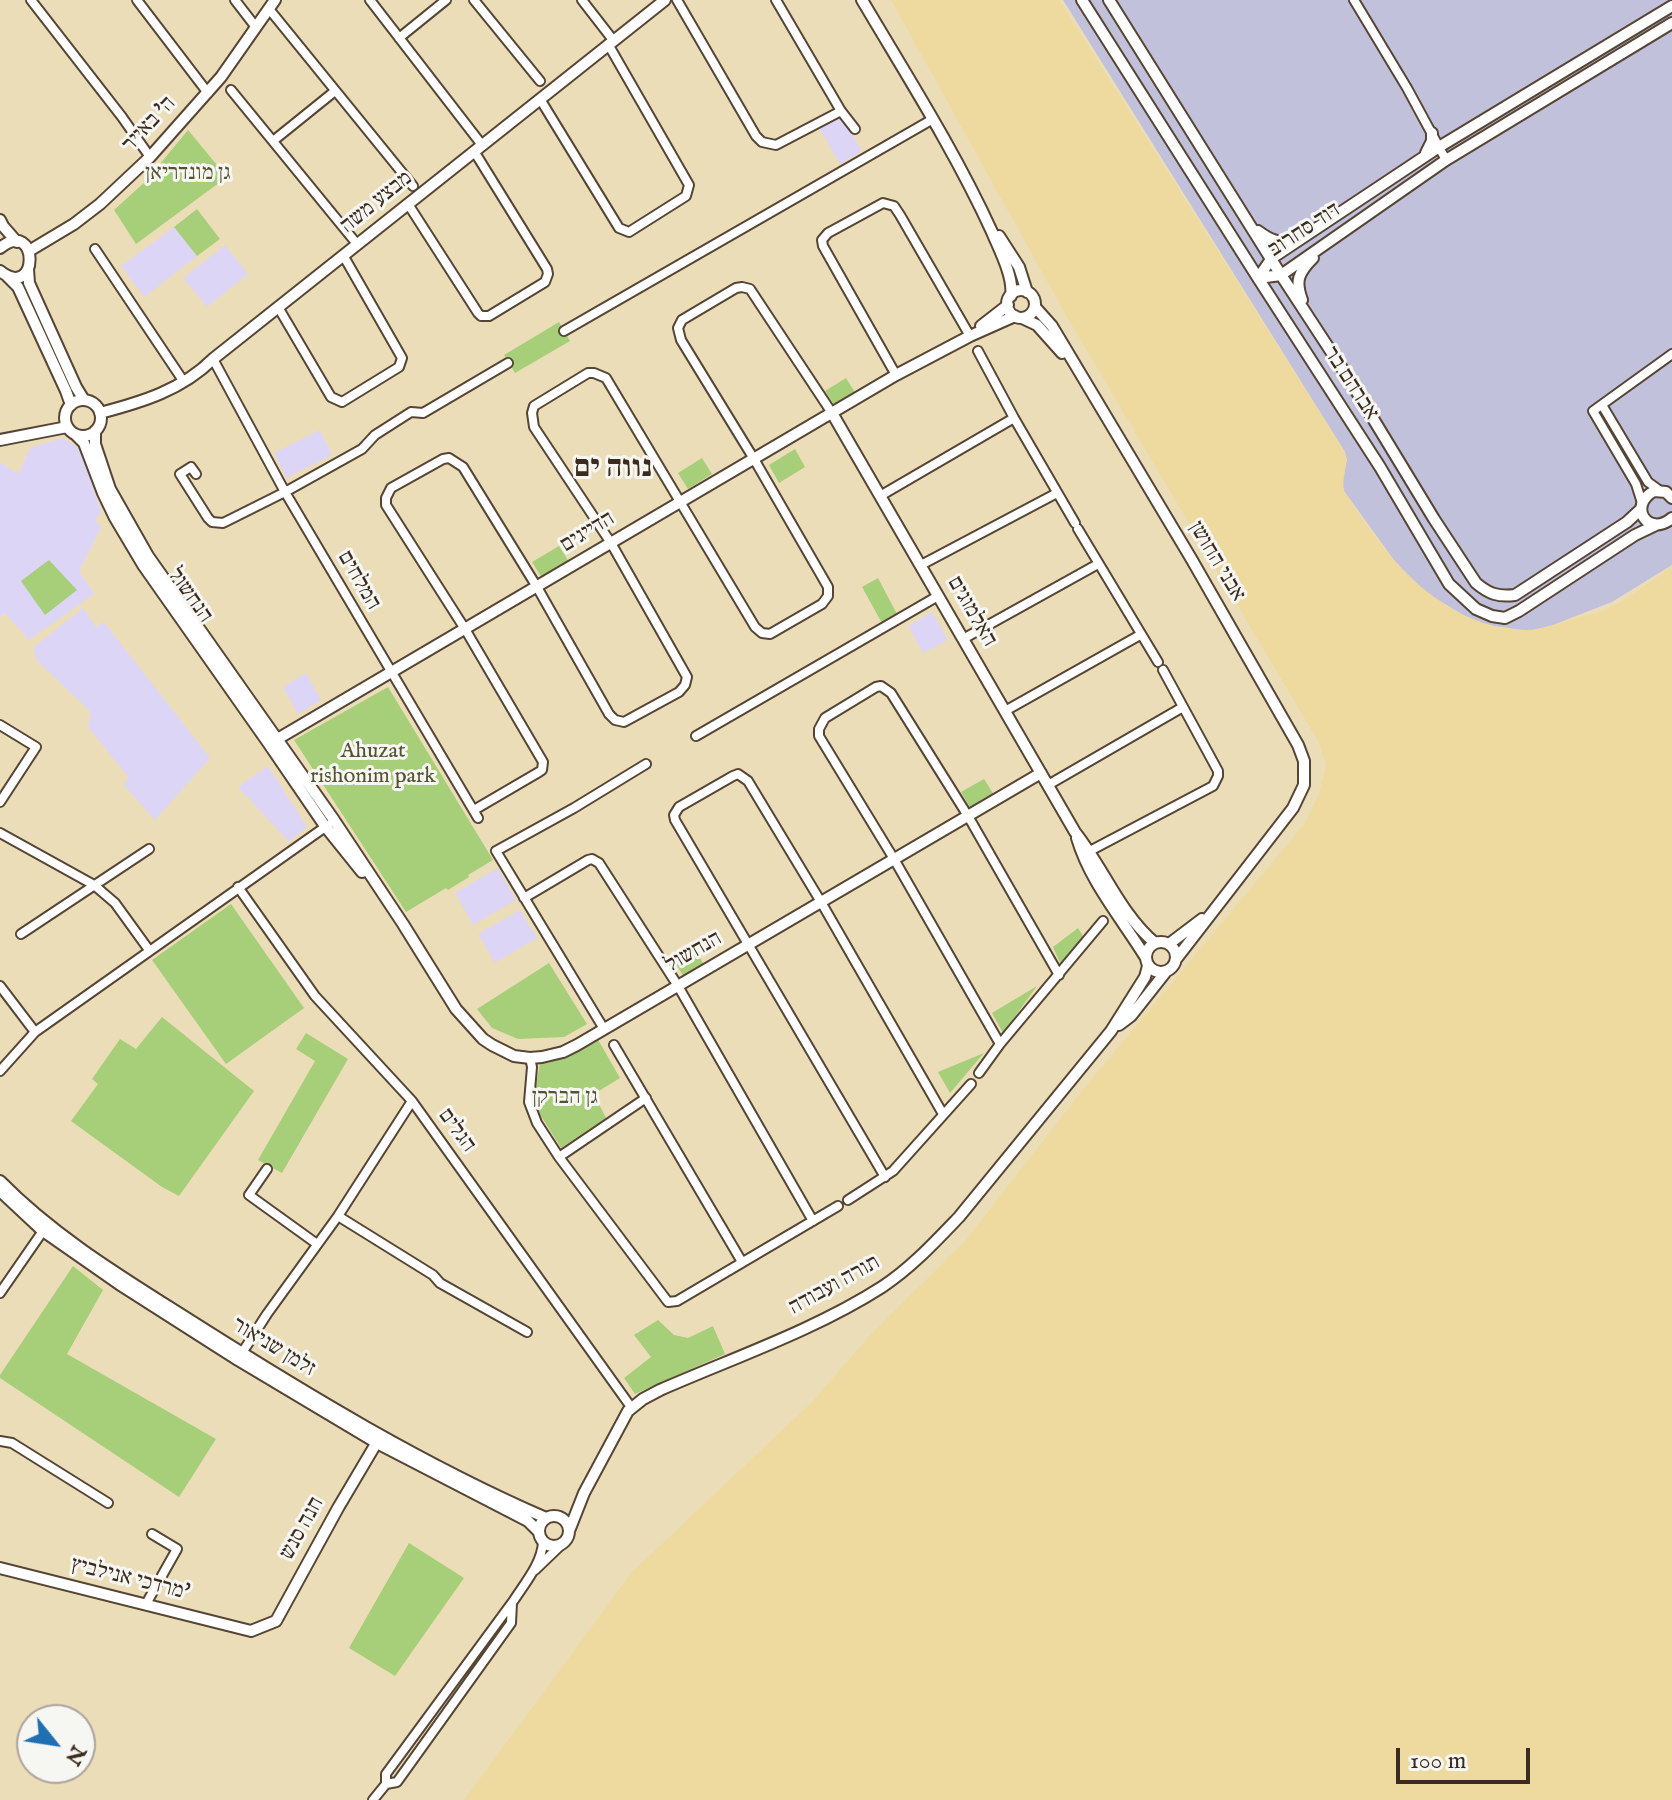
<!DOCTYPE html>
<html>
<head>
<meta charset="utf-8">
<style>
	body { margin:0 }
	#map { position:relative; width:1672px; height:1800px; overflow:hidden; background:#ecddb9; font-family:"IM FELL English",serif }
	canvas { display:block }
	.north { position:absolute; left:16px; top:1704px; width:80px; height:80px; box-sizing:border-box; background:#f6f6f2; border:2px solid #aba49d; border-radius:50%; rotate:120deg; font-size:22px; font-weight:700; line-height:32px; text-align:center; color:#3b2a1e }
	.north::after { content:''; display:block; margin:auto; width:28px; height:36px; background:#1f6fb2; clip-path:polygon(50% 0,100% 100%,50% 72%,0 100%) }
	.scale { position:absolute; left:1396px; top:1748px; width:134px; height:36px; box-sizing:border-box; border:4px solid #3b2a1e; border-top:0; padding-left:10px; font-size:24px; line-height:28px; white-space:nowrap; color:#3b2a1e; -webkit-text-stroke:6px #f6f6f2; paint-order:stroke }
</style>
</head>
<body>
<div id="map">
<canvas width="1672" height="1800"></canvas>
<div class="north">N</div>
<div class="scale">100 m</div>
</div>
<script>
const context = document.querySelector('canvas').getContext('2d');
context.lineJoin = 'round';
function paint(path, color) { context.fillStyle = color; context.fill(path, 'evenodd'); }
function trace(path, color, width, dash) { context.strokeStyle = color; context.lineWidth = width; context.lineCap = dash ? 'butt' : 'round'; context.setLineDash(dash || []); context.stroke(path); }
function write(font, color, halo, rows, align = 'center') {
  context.font = font + ' "IM FELL English","Frank Ruhl Libre",serif'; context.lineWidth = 6; context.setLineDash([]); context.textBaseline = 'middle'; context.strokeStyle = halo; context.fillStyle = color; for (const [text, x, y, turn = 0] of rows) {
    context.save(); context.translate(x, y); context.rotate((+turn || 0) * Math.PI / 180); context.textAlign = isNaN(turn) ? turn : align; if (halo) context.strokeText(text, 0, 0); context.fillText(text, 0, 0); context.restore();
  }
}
const built = new Path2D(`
	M841,115l21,36 -22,13 -21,-36z
	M174,227l23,29 -53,41 -23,-31z
	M225,245l23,29 -41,33 -24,-29z
	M320,430l12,25 -46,23 -12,-25z
	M63,438l16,10 22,63 -6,11 7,4 -23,45 15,23 -65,46 -24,-27 -5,4v-155l18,12 13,-27z
	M83,608l13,19 8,-5 106,136 -55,62 -32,-36 6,-6 -41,-51 3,-15 -55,-52 -2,-13z
	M932,612l16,28 -25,13 -15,-27z
	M306,673l15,27 -23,14 -15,-27z
	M268,766l39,61 -18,15 -51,-55z
	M498,868l18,32 -43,25 -18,-32z
	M520,910l17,28 -42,25 -17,-29z`);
const industrial = new Path2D(`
	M1063,0h609v565l-60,37 -59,23 -24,6 -42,-6 -24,-10 -41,-25 -23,-23 -55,-76 -2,-8 5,-23 -2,-8z`);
const green = new Path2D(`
	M188,130l39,47 -91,67 -22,-34 32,-29z
	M197,209l23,30 -23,17 -23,-29z
	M559,322l11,19 -55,32 -11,-18z
	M846,378l10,16 -21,12 -10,-15z
	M795,449l10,18 -26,16 -10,-18z
	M702,458l10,16 -24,15 -10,-16z
	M559,546l10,16 -27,16 -10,-16z
	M49,560l28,30 -32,25 -24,-34z
	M878,578l20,38 -15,9 -21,-38z
	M388,687l105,173 -25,15 1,2 -21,13 -2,-2 -40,24 -112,-172z
	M984,779l10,16 -23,14 -10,-17z
	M231,904l73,104 -78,56 -74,-104z
	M1078,928l5,8 -22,29 -8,-18z
	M695,949l9,16 -20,12 -10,-16z
	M549,963l38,61 -23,13 -46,2 -26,-11 -15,-19z
	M1037,986l-34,47 -11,-20z
	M162,1017l92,74 -75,105 -17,-9 -91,-66 27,-37 -6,-5 28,-40 16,10z
	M306,1033l42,26 -66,114 -24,-13 57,-99 -19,-12z
	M597,1038l23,40 -26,16 12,24 -45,30 -28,-45 7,-40 28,-8z
	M984,1053l-34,40 -12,-21z
	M73,1266l30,24 -36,64 149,85 -37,58 -179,-119v-3z
	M658,1320l16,15 14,3 25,-12 12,28 -90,40 -11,-16 27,-21 -17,-22z
	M409,1543l55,35 -69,98 -46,-28z`);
const sand = new Path2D(`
	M891,0h168l286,452c4,14 -4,26 -1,39 41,66 98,138 183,139 16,0 33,-7 48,-12 11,-3 25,-5 35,-11 20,-9 43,-28 62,-41v1234h-1208l168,-228 180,-170 60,-69 93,-92 120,-154 220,-264 14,-30 7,-28 -7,-22 -252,-426z`);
const minor = new Path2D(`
	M31,0l91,117 28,40
	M137,0l71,93
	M235,0l20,26
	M370,0l112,145
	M474,0l66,81
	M582,0l31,40
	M677,0l79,136 6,6 14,3 65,-34
	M776,0l65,111 14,18
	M1354,0l53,88 39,72
	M269,9l144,177
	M399,38l47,-38
	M231,90l126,154
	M540,99l79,129 10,4 57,-36 3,-11 -81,-141
	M273,141l62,-50
	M408,204l70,109 3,3h8l56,-34 3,-8 -1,-5 -73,-118
	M95,249l89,133
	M278,307l53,90 11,5 57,-35 3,-9 -59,-103
	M564,331l369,-212
	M978,351l36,67 61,105
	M213,359l72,133 193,326
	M896,375l-73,-129 -1,-6 6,-7 55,-30 11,3 6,9 70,121
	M1602,405l46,77 11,8
	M196,474l-5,-7 -11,7 28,44 4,4 11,1 62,-31 77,-43 13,-14 36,-23 12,1 85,-50
	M880,496l134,-78
	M1642,503l-6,-19 -43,-73 79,-57
	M1078,529l80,133
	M921,565l136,-72
	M963,639l135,-75
	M1005,711l135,-76
	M0,725l36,22 -36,55
	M696,736l242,-140
	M1048,785l135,-78
	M474,810l65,-38 3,-2 1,-8 -78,-133 -79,-124v-7l5,-10 52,-29 6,-1 14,9 74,120 72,127 6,6 9,2 55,-30 6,-7 2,-8 -76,-134 -77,-116 -2,-14 2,-7 54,-33h6l12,5 149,249 7,6 8,1 52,-30 6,-8v-9l-74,-128 -73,-119 -3,-12 4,-8 54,-32 6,-1 8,2 82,124
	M0,833l94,52 21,18 34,47
	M1086,853l127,-67 5,-10v-5l-55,-101
	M238,887l77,109 97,105 219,306
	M524,898l64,-38 4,-1 7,4 79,123 135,235
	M21,934l128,-85
	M0,986l35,46
	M604,1029l-108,-178 78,-43 72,-44
	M1000,1044l-106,-185 -75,-123v-7l6,-11 51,-31 5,-1 10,7 77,123 91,159
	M614,1045l128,217
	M530,1058l2,9 -3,35 8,21 22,34 109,145 9,-1 161,-95
	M0,1071l35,-39 293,-207
	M979,1073l21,-29 103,-123
	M559,1157l87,-59
	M267,1169l-18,26 68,49
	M885,1177l-210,-357 -1,-5 5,-8 54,-31 5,-2 10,7 73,121 122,212
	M848,1200l45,-29 78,-87
	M338,1216l95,59 7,8 87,49
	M0,1293l45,-65
	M240,1356l27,-42 71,-98 74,-115
	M0,1441l12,2 96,60
	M535,1570l26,-25
	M146,1604l31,-55 -25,-15
	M386,1784l11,-2 114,-159 1,-20
	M373,1800l13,-16v-10l128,-174c11,-17 28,-37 29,-58`);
const tertiary = new Path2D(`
	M862,0c45,76 93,151 130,232 7,17 22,45 19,64
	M1082,0l176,278 122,189 69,117 27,25 16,7 13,2 14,-7 116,-76 21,-10
	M1109,0l172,275 68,104 85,140 42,64c13,11 22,14 39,12l112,-73 14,-13
	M1426,153l6,-12v-8
	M0,220l3,6 14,16
	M1258,231c12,9 22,14 36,7
	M999,236l20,31 8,25
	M0,248c39,-32 40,54 0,23
	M29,251l45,-27 26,-20 50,-47 71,-80 54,-77
	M28,269l1,14 47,104 8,13
	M7,276l11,11 48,104 5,14
	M1258,278l14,-20 167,-111 233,-141
	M1258,278l23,-3 165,-115 226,-137
	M1007 304a14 14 0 1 1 28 0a14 14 0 1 1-28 0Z
	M1302,300c-7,-19 -4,-27 11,-42
	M1035,307l17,19 140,234 106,185 6,16v24l-11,23 -116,150
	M1022,318l15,7 25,28
	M981,326l27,-21
	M65 418a18 18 0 1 1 36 0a18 18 0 1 1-36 0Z
	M100,413c42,-11 82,-23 113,-54l452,-359
	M832,413l243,419c28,35 46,83 80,111
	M95,431v13l15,45 38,67 186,264 69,104 53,85 27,30 9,6 22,11 16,2 12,-1 21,-5 14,-7 464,-272
	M75,434l9,9 19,50 12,25 28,47 126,179 56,82 37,46
	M0,440l67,-13
	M1672,498l-6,-6 -12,-1c-27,15 -6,47 18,27
	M269,744l627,-369 74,-39 45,-20
	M1077,838c13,44 45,81 69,120
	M1146 957a15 15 0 1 1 30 0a15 15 0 1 1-30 0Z
	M1169,944l33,-25
	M1119,1025l12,-9 34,-43
	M0,1181c57,58 127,99 196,143 112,71 228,141 350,194
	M0,1191l43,40 76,53 119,76 139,83 151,78 11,11
	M539 1531a15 15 0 1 1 30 0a15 15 0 1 1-30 0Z
	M569,1531l15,-38 44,-82 15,-12 17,-9c73,-32 155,-60 222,-103 29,-19 53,-45 77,-70l152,-186 34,-54 3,-11
	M0,1568l251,63 25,-10 62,-113 42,-71`);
const streetNames = [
	["ה' באייר",150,125,-47],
	["מבצע משה",377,203,-39],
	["דוד סחרוב",1305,231,-33],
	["אברהם בר",1350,384,57],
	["הדייגים",588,533,-31],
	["אבני החושן",1216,562,59],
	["המלחים",358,581,60],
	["הנחשול",189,596,55],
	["האלמוגים",971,612,60],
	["הנחשול",694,953,-30],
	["הגלים",456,1131,54],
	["תורה ועבודה",835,1286,-29],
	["זלמן שניאור",273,1348,31],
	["חנה סנש",303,1529,-61],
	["מרדכי אנילביץ'",130,1580,14]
];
const parkNames = [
	["גן מונדריאן",188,174],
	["Ahuzat",373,752],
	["rishonim park",373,777],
	["גן הברקן",565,1098]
];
const districtNames = [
	["נווה ים",613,470]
];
paint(built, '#ddd5f6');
paint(industrial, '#c2c1dc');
paint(green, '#a7ce78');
paint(sand, '#eeda9e');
trace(minor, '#564535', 12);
trace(tertiary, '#564535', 14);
trace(minor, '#fff', 8);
trace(tertiary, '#fff', 10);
write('22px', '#3b2a1e', '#f6f6f2', streetNames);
write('22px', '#565334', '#f6f6f2', parkNames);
write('bold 30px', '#3b2a1e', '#f6f6f2', districtNames);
</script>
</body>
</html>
